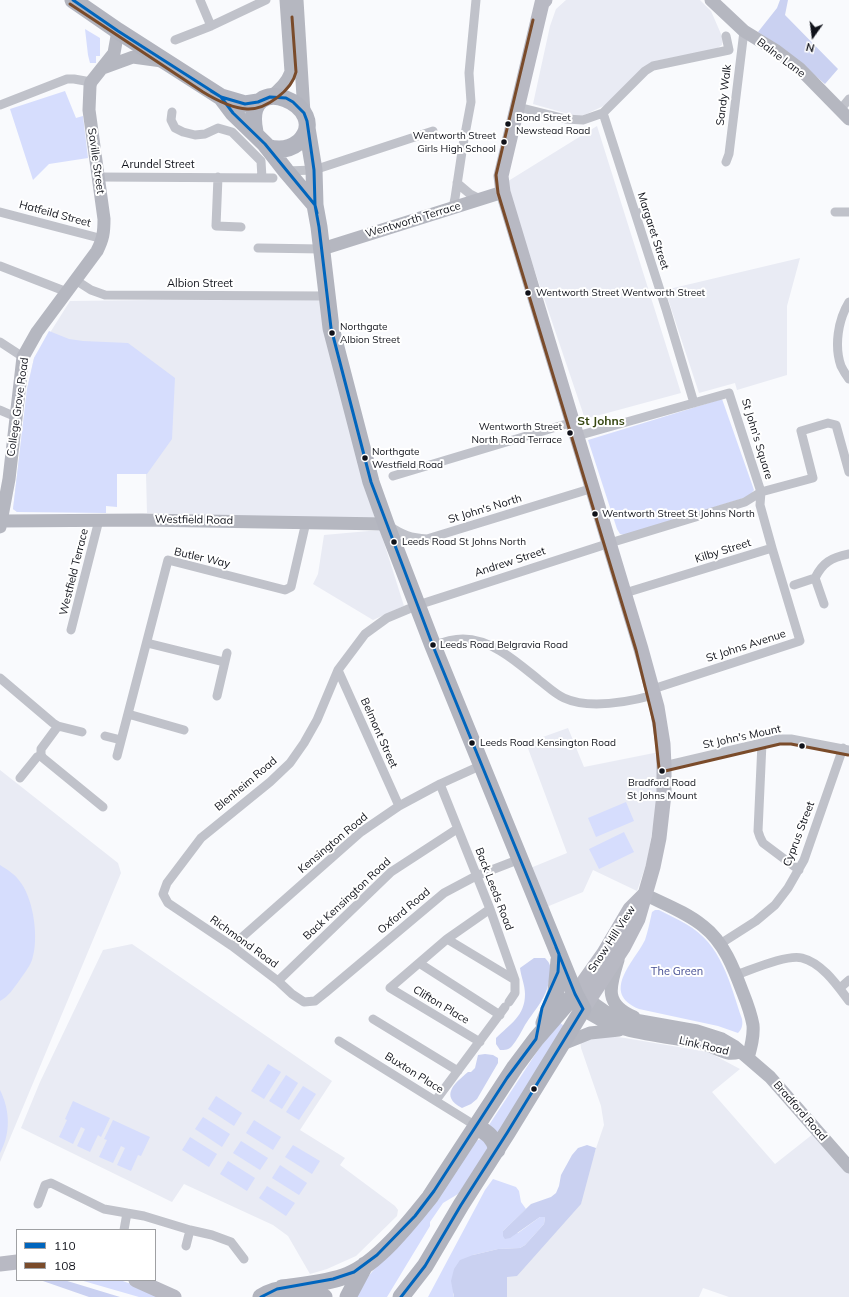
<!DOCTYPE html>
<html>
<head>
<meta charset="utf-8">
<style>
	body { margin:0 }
	#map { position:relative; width:849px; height:1297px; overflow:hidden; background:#f9fafd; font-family:Mulish,sans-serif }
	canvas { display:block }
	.legend { position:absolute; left:16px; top:1229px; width:140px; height:52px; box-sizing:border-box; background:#fff; border:1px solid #9fa0a3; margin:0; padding:5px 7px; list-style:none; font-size:12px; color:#10121a }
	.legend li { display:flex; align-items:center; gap:8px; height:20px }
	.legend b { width:20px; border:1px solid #9fa0a3 }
	.north { position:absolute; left:793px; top:16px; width:40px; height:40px; -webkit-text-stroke:3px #fff; paint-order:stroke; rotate:194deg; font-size:11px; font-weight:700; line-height:16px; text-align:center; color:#10121a }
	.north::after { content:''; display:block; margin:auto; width:14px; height:18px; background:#10121a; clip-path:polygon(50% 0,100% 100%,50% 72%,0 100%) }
</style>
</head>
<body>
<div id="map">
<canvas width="849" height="1297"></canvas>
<ul class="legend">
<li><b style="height:5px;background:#0065bd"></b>110</li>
<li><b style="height:5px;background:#7a4b2a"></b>108</li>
</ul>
<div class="north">N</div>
</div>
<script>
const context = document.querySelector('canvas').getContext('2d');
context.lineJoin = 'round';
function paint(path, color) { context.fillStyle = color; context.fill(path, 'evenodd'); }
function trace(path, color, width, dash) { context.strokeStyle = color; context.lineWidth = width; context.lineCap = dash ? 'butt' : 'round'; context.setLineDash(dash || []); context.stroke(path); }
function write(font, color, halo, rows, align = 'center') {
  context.font = font + ' Mulish,sans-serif'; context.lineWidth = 4; context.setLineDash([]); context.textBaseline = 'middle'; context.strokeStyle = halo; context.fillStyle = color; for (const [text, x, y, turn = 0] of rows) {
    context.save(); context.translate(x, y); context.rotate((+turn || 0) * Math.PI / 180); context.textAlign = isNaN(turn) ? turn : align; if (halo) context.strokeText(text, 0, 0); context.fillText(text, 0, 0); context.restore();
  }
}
const built = new Path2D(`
	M566,0h134l11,11 10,23 2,6 -1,5 -6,4 -60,12 -46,42 -28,13 -10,-1 -39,-11 17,-78 6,-17z
	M597,126l84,267 -96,26 -80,-236z
	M800,258l-13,48v69l-50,15 -2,-7 -36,10 -34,-103z
	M319,298l27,117 29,104h-69l-159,-6 -1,-39h-44l-85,38 -4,-3 14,-120 7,-31 36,-57z
	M380,530l24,76 -31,14 -60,-36 5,-10 6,-39z
	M568,728l16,39 75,-15 -2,51 -10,59 -10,29 -44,-21 -10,22 -39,16 -16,-39 39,-16 -41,-110z
	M0,770l118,93 3,10 -121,289z
	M132,944l200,137 -32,49 45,28 -5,7 55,41 3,4 -1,6 -41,40 -29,13 -17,5 -22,-38 -15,-11 -89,-41 -12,18 -151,-74 19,-46 63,-132z
	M609,1036l16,2 83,14 32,17 -28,23 63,72 38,-30 36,39v124h-120l-26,-9 -4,9h-192v-20l86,-120 11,-32 -3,-19 -20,-58 -1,-8z`);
const green = new Path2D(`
	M85,29l15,9v18h-4v7h-6l-2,-8z
	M65,91l11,27 7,-2 5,42 -39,6 -16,16 -23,-71z
	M49,331l20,8 14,2 45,2 47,35 -3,61 -25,35h-30v33l-11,-1v7l-89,-1 -4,-3 14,-120 7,-31z
	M722,399l32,91 -3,4 -4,3 -123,38 -4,-1 -3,-5 -29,-89z
	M626,802l8,19 -38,16 -8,-19z
	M624,832l10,20 -35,17 -10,-20z
	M0,865c8,5 16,10 21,18 13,18 18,56 11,77 -3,8 -9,15 -13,21 -6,8 -10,15 -19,20z
	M655,910h4c9,5 19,9 27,14 36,20 44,60 56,95 1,6 0,10 -4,14l-20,-7 -79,-17c-39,-16 -5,-47 6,-69 3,-9 5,-19 7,-28z
	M559,1022l5,4 -65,112 -10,-13 51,-78z
	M268,1064l13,8 -17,27 -13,-8z
	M286,1075l12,8 -16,26 -13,-8z
	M303,1086l13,8 -17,26 -13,-8z
	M0,1090c10,20 11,43 0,63z
	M216,1096l26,17 -8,13 -26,-17z
	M73,1101l37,17 -9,19 -3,-2 -8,17 -13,-6 8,-17 -4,-2 -8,17 -14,-7 8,-17 -2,-1z
	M203,1117l27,17 -8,13 -27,-18z
	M113,1120l37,17 -9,19 -3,-1 -7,16 -14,-6 8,-17 -4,-2 -8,17 -14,-6 8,-17 -3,-1z
	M254,1120l27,17 -8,13 -27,-17z
	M190,1137l27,17 -8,13 -27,-17z
	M481,1139l8,6 -2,10 -29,39 -15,9 -13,19v4l-43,71h-31l7,-15 17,-19 95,-122z
	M241,1141l27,17 -8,12 -27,-17z
	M293,1145l27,16 -8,13 -27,-17z
	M228,1161l27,17 -8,13 -27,-17z
	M280,1165l27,18 -8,12 -27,-17z
	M493,1179l23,8 3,4 2,11 5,7 -23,22 15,2 22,-16h4l1,1 -1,6 -19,21 -5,3 -22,1 -25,6 -20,39 1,3h-26l57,-107z
	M267,1186l28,17 -9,13 -27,-18z
	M80,1280h40l14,5 24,12h-19z`);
const forest = new Path2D(`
	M780,0h8l-3,15 53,54 -13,15 -44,-37 -23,-15 19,-24z
	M534,958h11c6,6 6,9 5,17 -2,22 -14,33 -25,50 -4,7 -8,15 -13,21 -3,4 -7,4 -12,4l-4,-6v-6c14,-14 29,-22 29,-44 0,-9 -4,-17 -5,-26z
	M485,1054l8,1 5,3v5l-21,36 -6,5 -9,4c-23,-12 -7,-25 6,-36h3l4,-4 3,-13z
	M587,1145l9,3 -15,56 -64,72 -10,1v20h-53l-3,-16 3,-12 6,-9 13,-5 25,-6 22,-1 5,-3 19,-21 1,-6 -1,-1h-4l-30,21 -5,1 -2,-3v-5l28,-27 20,-7 5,-4 3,-7 2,-11 11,-20 6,-7z
	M40,1280h24l56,17h-31z`);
const street = new Path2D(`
	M200,0l11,26
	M175,40l36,-14 55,-26
	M0,105l67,-26h7l17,3
	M518,107l48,12 17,1 20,-7 42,-42 8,-5 76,-16 -3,-14
	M840,110l9,-11
	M172,112l-1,8 4,8 8,4 12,3 10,-1 13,-6 14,4 29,29 1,17
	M603,113l63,196 28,94
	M726,162l3,-8 15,-123
	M286,171l28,-1 119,-39
	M98,177l175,1
	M218,177l-2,49 25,1
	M457,183l13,11 10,5
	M453,208l2,-10 8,-53 8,-43 -2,-29 7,-73
	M0,212l103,27
	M835,212h14
	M636,214l9,-3
	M258,248l64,1
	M0,266l67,26
	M77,281l14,9 14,5 222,1
	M849,302c-11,18 -15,44 -8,64 2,4 5,9 8,13
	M0,342l23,15
	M0,410l16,7
	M577,436l152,-43 32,99 -1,13 12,43 -147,45
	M393,476l180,-54
	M389,526c14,9 21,12 38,13l166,-51
	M815,578c8,-16 16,-20 34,-24
	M794,585l21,-7 9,26
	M71,630l28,-110
	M147,643l77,19
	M433,646c10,-4 19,-7 30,-7 29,0 55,24 76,41 8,6 16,14 25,18 26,12 64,4 90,-3
	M338,670l61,136
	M0,678l53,45 5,3 24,6
	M653,689l147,-48 -28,-93
	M217,696l10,-43
	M128,714l56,16
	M58,726l-17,23v6l2,3 60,49
	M105,736l16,4
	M762,743l-4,88 2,6 3,6 36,27
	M117,756l51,-196 117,30 6,-3 15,-65
	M664,766l115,-27h12l58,11
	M20,778l17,-21 4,-2
	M440,784l50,125 25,71v13l-6,9
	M520,859l-44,17 -32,17 -119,100 -10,8 -11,1 -12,-8 -14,-13 -46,-35 -64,-43 -5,-9 4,-11 34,-45 69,-56 20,-19 14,-20 13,-23 21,-50 27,-36 22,-16 31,-13 192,-62 135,-41 16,-10 52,-14 -12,-47 27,-8 8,2 13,47
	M447,939l68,41
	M720,944l36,-23 19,-16 13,-17 16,-28 39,-112
	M232,946l129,-114 38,-26 41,-22 42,-19
	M419,963l81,52
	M736,975c15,-5 51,-21 66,-17 20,5 35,27 47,43
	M278,981l113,-109 66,-43
	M840,988l9,-8
	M373,1019l85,52
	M339,1041l137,85
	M480,1042l-90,-54 57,-49 43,-30
	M436,1100l69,-93
	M38,1204l7,-19 6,-2 53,26 40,7 46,14 22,5 19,7 13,17
	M124,1230l3,-17
	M186,1246l4,-16`);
const secondary = new Path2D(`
	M297,0l7,113
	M711,0l33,31 31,19 25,19 49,50
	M103,68l30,-11 29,4
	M270,97c10,-7 17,-14 21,-25l-5,-72
	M322,249l181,-57
	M2,521l140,-1 244,4
	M0,527l9,-48 14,-122 14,-25 60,-81c6,-12 7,-18 7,-32l-15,-109 1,-24 1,-4 23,-29 4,-22
	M644,894c20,10 42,18 59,32 21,16 31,43 40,67 4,10 8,21 10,32 1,11 -2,22 -5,33
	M618,960c-8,26 -15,44 16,57
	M589,1000l17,12 12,5 79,14 25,8 12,7 36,31 79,90
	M583,1009c33,26 76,25 116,34 10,2 19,7 29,10 4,1 8,0 12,-1
	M560,1045l30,-12 29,-3`);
const primary = new Path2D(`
	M545,0l-3,3 -41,173 2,16 138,457 16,58 6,37 1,22v28l-5,44 -6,29 -15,52 -15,29 -40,61
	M585,998l-10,-4 29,-41 26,-44 14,-14
	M0,1264l17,-2
	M136,1280l38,17`);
const highway = new Path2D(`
	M73,0l45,31 103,66 24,7 13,-2
	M221,97l12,16 32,31 21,27 29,34
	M307,128l7,42 1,35 4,22 12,101 40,154 15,42 47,122 142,348 8,15 -76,124 -46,72 -36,61 -24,31
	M255,132c-14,-67 80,-25 44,10 -10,8 -20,9 -32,5
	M544,1023l12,-31 3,-32
	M476,1126c11,7 18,11 21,24
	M282,1288c21,-3 47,-5 66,-13 30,-12 62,-53 82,-78l85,-130 21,-28 39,-45
	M261,1297c21,-13 40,-8 63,0
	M348,1297l17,-32`);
const bus1 = new Path2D(`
	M73,0l45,31 103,66 12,16 32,31 50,61 4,22 12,101 40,154 62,164 126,308 -1,18 -16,36 -6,31 -29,39 -73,113 -19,25 -38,39 -23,17 -21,7 -56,10 -16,8
	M211,91l10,6 24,7 13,-2 12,-5 16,1 7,4 11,11 3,8 7,49 1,35 2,8
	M401,1297l24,-31 36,-61 46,-72 76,-124 -8,-15 -19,-47`);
const bus2 = new Path2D(`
	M70,4l133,88c13,8 28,16 44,17 19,1 45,-19 49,-37l-4,-55
	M533,20l-37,155 2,18 138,457 18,73 5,45 3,3h3l115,-27h11l57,11`);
const markers = [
	[508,124,3.5,"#10121a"],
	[504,142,3.5,"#10121a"],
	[528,293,3.5,"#10121a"],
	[332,333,3.5,"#10121a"],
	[570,433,3.5,"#10121a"],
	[365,458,3.5,"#10121a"],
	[595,514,3.5,"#10121a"],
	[394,542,3.5,"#10121a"],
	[433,645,3.5,"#10121a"],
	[472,743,3.5,"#10121a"],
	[802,746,3.5,"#10121a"],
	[662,771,3.5,"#10121a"],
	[534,1089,3.5,"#10121a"]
];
const busNames = [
	["Bond Street",516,118],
	["Newstead Road",516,131],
	["Wentworth Street",496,136,"right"],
	["Girls High School",496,149,"right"],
	["Wentworth Street Wentworth Street",536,293],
	["Northgate",340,327],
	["Albion Street",340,340],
	["Wentworth Street",562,427,"right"],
	["North Road Terrace",562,440,"right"],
	["Northgate",372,452],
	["Westfield Road",372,465],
	["Wentworth Street St Johns North",602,514],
	["Leeds Road St Johns North",402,542],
	["Leeds Road Belgravia Road",440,645],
	["Leeds Road Kensington Road",480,743],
	["Bradford Road",662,783,"center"],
	["St Johns Mount",662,796,"center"]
];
const streetNames = [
	["Balne Lane",781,58,37],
	["Sandy Walk",724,95,-83],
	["Saville Street",96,161,82],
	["Arundel Street",158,165],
	["Hatfeild Street",55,214,15],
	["Wentworth Terrace",413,220,-17],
	["Margaret Street",653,231,72],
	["Albion Street",200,284],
	["College Grove Road",18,407,-82],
	["St John's Square",757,439,73],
	["St John's North",485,509,-17],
	["Westfield Road",194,520,1],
	["Kilby Street",723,551,-17],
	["Butler Way",202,558,13],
	["Andrew Street",510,562,-18],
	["Westfield Terrace",74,572,-76],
	["St Johns Avenue",746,646,-18],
	["Belmont Street",379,733,66],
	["St John's Mount",742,737,-12],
	["Blenheim Road",246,784,-40],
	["Cyprus Street",799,834,-69],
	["Kensington Road",333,843,-40],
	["Back Leeds Road",494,889,69],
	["Back Kensington Road",347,899,-43],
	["Oxford Road",404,911,-40],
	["Snow Hill View",612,939,-57],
	["Richmond Road",244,942,36],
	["Clifton Place",441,1005,31],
	["Link Road",704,1046,13],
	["Buxton Place",414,1073,32],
	["Bradford Road",800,1111,49]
];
const parkNames = [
	["The Green",677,972]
];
const neighbourhoodNames = [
	["St Johns",601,421]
];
paint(built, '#e9ebf4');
paint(green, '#d6ddfd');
paint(forest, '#cad1f1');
trace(street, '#c0c2ca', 9);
trace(secondary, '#b5b7c0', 13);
trace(primary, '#b8b9c3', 15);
trace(highway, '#b2b4be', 17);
trace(bus1, '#0065bd', 3);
trace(bus2, '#7a4b2a', 3);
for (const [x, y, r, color] of markers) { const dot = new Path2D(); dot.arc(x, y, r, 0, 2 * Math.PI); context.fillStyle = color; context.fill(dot); trace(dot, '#fff', 1.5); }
write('10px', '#10121a', '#fff', busNames, 'left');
write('11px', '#10121a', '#fff', streetNames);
write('11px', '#444d92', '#fff', parkNames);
write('bold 12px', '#364711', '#fff', neighbourhoodNames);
</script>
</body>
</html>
